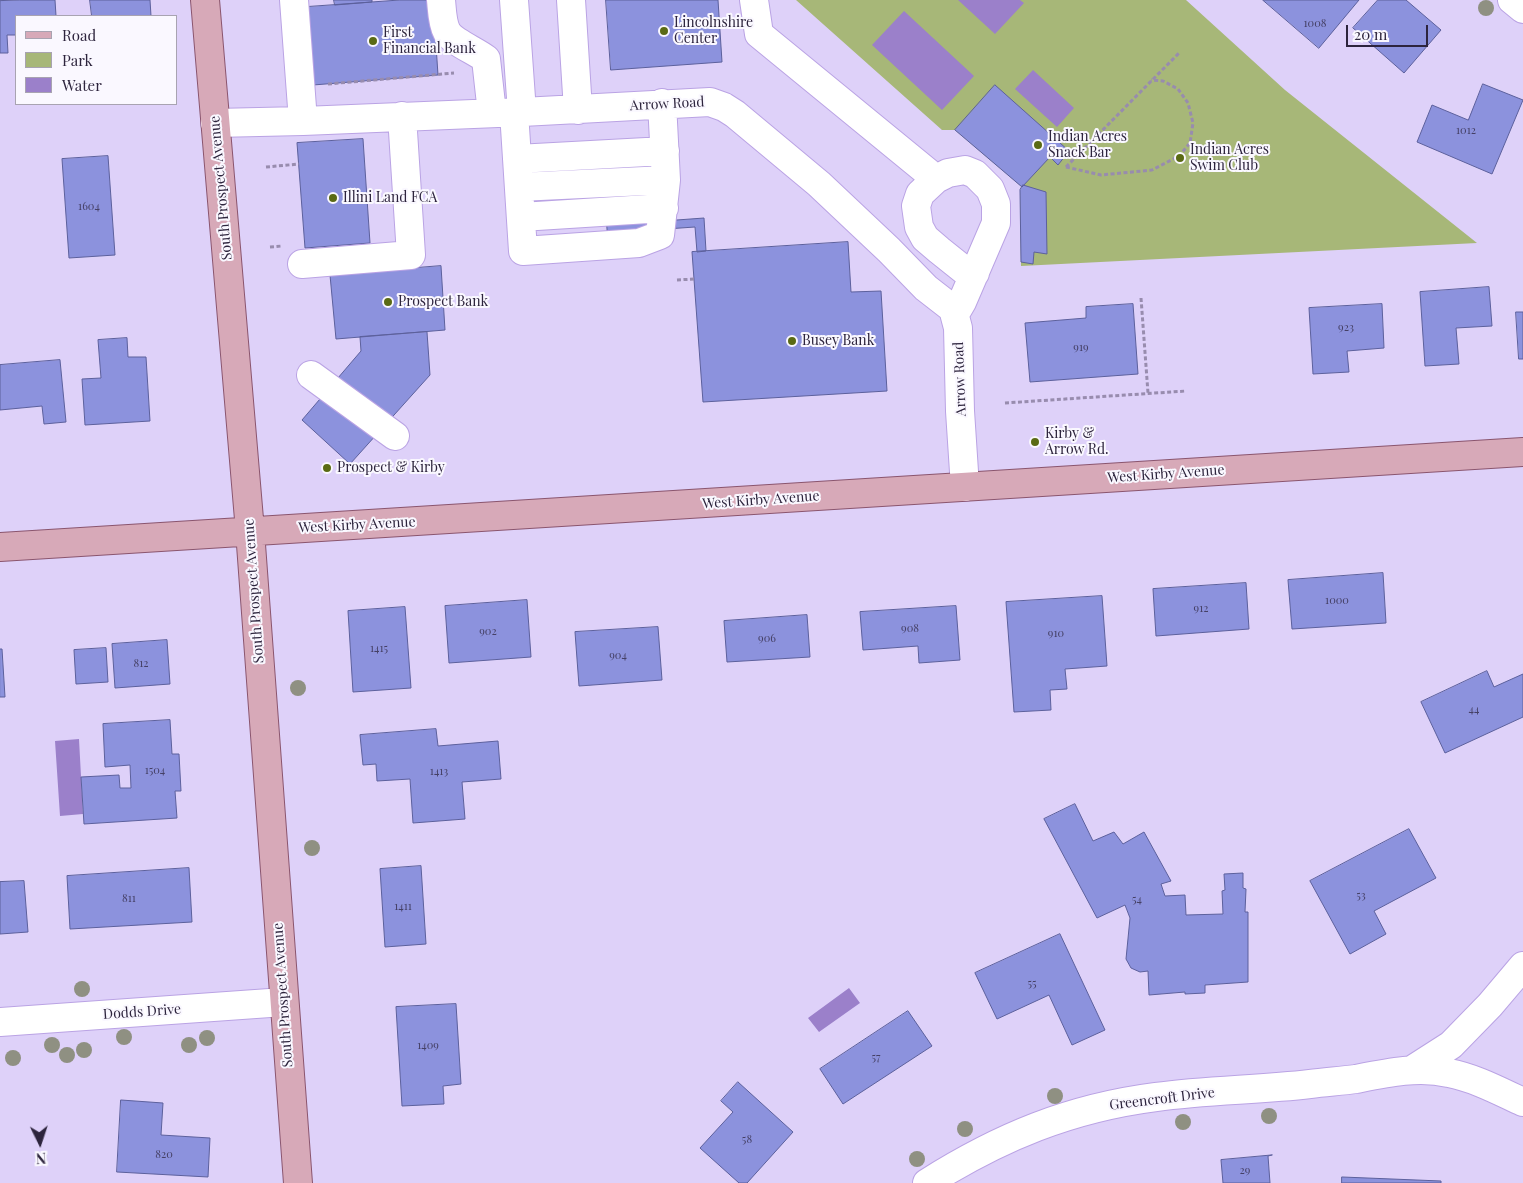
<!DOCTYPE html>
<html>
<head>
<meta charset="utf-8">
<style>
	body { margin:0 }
	#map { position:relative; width:1523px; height:1183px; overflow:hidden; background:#ded1f9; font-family:"Playfair Display",serif }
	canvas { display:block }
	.legend { position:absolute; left:15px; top:15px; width:162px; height:90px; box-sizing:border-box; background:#faf8ff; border:1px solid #a8a3b1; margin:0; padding:6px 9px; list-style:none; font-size:15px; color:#2d243d }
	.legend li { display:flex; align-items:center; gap:10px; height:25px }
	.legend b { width:25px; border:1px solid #a8a3b1 }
	.north { position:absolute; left:15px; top:1118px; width:50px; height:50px; -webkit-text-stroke:4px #faf8ff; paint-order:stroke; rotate:176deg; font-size:14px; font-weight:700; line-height:20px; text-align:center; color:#2d243d }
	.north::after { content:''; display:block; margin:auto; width:18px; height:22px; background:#2d243d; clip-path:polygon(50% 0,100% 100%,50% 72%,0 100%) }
	.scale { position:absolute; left:1346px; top:25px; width:82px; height:22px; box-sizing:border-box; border:2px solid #2d243d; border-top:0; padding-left:6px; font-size:15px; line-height:18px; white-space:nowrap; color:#2d243d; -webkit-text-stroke:4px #faf8ff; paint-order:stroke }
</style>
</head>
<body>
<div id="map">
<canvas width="1523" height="1183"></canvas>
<ul class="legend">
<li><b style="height:6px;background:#d7a9b8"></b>Road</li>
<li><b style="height:14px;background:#a7b778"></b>Park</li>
<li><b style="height:14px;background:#9b80ca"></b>Water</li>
</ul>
<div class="north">N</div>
<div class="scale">20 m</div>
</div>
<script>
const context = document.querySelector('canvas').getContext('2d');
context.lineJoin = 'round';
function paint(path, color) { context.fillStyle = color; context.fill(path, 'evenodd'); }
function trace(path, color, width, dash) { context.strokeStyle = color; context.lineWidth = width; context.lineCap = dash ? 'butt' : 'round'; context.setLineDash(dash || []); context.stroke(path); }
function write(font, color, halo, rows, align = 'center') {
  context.font = font + ' "Playfair Display",serif'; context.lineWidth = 4; context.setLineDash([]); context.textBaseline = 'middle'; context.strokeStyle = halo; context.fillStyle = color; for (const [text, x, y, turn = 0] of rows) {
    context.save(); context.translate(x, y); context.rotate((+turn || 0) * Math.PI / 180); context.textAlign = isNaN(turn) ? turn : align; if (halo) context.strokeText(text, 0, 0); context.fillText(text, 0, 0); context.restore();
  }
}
const green = new Path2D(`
	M796,0h390l99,90 192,153 -456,23 -1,-76 2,-3 -67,-57h-13z`);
const water = new Path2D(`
	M958,0h62l4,3 -29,31z
	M904,11l70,65 -32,34 -70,-65z
	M1033,70l41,38 -17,19 -42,-38z
	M79,739l4,75 -23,2 -5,-75z
	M849,988l11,15 -41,29 -11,-14z`);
const building = new Path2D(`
	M20,0h35l1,16h-40v19h-9l1,18h-8v-52z
	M90,0h60l1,16h-59z
	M334,0h38v2l-37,3z
	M400,0h33l5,75 -125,10 -6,-78z
	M606,0h112l4,62 -111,8z
	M1263,0h96l-40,48z
	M1378,0h28l35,30 -37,43 -51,-45z
	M1483,84l40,16 -31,74 -75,-32 15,-37 36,15z
	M995,85l74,66 -11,14 -8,-8 -28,30 -67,-57z
	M363,139l7,104 -65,5 -8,-105z
	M630,143l6,80 68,-5 2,33 -9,1 -2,-25 -58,4 -28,26 -8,-112z
	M108,156l7,99 -46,3 -7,-99z
	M1023,185l23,7 1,62 -13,-2 -1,12 -12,-2 -1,-72z
	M848,242l3,50 30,-1 6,100 -184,11 -11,-150z
	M441,266l4,64 -109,9 -6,-64z
	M1489,287l3,39 -36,2 3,36 -34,2 -5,-74z
	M1133,304l5,70 -108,8 -5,-59 61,-5v-11z
	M1382,304l2,44 -37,3 2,21 -36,2 -4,-66z
	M1516,312h7v47h-4z
	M427,332l3,43 -80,89 -48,-44 59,-69 -1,-14z
	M127,338l1,19h18l4,64 -65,4 -3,-46 19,-1 -3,-38z
	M60,360l6,62 -22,2 -2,-18 -42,4v-45z
	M1383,573l3,50 -94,6 -4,-49z
	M1246,583l3,46 -93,7 -3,-47z
	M1102,596l5,70 -42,3 2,20 -17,1 1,20 -37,2 -8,-110z
	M527,600l4,57 -82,6 -4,-57z
	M956,606l4,54 -41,3 -1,-17 -55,4 -3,-38z
	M405,607l6,81 -58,4 -5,-81z
	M807,615l3,42 -83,5 -3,-41z
	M658,627l4,53 -83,6 -4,-54z
	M167,640l3,44 -55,4 -3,-44z
	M106,648l2,34 -32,2 -2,-34z
	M0,649h2l3,48h-5z
	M1487,671l7,16 29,-13v43l-78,36 -24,-51z
	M170,720l2,34h7l2,37h-6l2,27 -93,6 -3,-47 38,-2 1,13h11l-1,-23 -25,2 -2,-43z
	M436,729l2,17 60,-5 3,38 -39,3 3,37 -52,4 -3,-44 -33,2 -1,-17 -13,1 -3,-30z
	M1075,804l18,37 21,-9 9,12 21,-12 27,49 -10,3 4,12 20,-1 1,20 37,-1 -1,-23 3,-1 -1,-16 19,-1v15l3,1 -1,23h3v70l-43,3v8l-20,1v-2l-36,3 -1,-24 -8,1 -9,-4 -5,-9 4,-41 -5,-13 -28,13 -53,-99z
	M1409,829l27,49 -62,33 12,23 -36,20 -40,-73z
	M421,866l5,78 -41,3 -5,-78z
	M189,868l3,54 -122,7 -3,-53z
	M24,881l4,51 -28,2v-52z
	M1060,934l45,96 -33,15 -23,-50 -52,24 -22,-46z
	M456,1004l5,80 -18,2 1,18 -42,2 -6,-99z
	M908,1011l24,35 -89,58 -23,-35z
	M738,1082l55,50 -46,51h-8l-39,-35 33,-36 -12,-11z
	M121,1100l42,3 -2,32 49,3 -2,39 -91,-5z
	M1272,1155l-4,1 2,27h-47l-2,-23z
	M1342,1177l99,4v2h-99z`);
const path = new Path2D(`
	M328,84l126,-11
	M266,167l33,-3
	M1066,167l35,8 51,-5 27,-14 11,-13 3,-20 -5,-20 -10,-14 -15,-8 -12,-1
	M1066,167l114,-115
	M270,247l12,-1
	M677,280l17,-1
	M1141,298l7,95
	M1005,403l181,-12`);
const minor = new Path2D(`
	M294,0l9,121
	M441,0c1,9 1,23 6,32 6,10 29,19 39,27l6,54
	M514,0l8,112
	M571,0l7,110
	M754,0l5,34 177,145
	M1512,0l11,9
	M514,112l9,139 116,-8 21,-8 6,-55 -4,-77
	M215,123l88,-2 219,-9 188,-10 14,5 11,7 84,70 70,66 37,38 27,21 5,19 2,83 5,76
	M517,159l148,-8
	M519,187l147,-7
	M521,217l143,-9
	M302,264l109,-9 -9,-139
	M955,314l7,-12 34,-79v-19l-6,-15 -15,-15 -10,-4 -17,3 -12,6 -16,15 -4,12 3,21 6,11 14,12 25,20 11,3
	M311,375l84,61
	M0,1022l284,-20
	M1412,1070l39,-25 39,-40 33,-39
	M927,1183c73,-46 143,-75 229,-86 51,-7 103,-7 154,-13 15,-2 31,-3 46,-5 30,-6 62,-13 93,-6 26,5 50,18 74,29`);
const major = new Path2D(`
	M205,0l45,531 48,652
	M0,547l1523,-95`);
const trees = [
	[1486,8],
	[298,688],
	[312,848],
	[82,989],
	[124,1037],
	[207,1038],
	[52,1045],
	[189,1045],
	[84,1050],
	[67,1055],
	[13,1058],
	[1055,1096],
	[1269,1116],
	[1183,1122],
	[965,1129],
	[917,1159]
];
const markers = [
	[664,31,5,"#5a6a14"],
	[373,41,5,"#5a6a14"],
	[1038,145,5,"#5a6a14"],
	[1180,158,5,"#5a6a14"],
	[333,198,5,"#5a6a14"],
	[388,302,5,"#5a6a14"],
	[792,341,5,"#5a6a14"],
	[1035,442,5,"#5a6a14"],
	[327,468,5,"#5a6a14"]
];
const numberNames = [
	["1008",1315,24],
	["1012",1466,131],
	["1604",89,207],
	["923",1346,328],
	["919",1081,348],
	["1000",1337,601],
	["912",1201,609],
	["908",910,629],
	["902",488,632],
	["910",1056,634],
	["906",767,639],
	["1415",379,649],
	["904",618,656],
	["812",141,664],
	["44",1474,710],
	["1504",155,771],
	["1413",439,772],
	["53",1361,896],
	["811",129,899],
	["54",1137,900],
	["1411",403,907],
	["55",1032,984],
	["1409",428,1046],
	["57",876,1058],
	["58",747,1140],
	["820",164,1155],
	["29",1245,1171]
];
const poiNames = [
	["Lincolnshire",674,23],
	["Center",674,39],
	["First",383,33],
	["Financial Bank",383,49],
	["Indian Acres",1048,137],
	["Snack Bar",1048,153],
	["Indian Acres",1190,150],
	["Swim Club",1190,166],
	["Illini Land FCA",343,198],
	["Prospect Bank",398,302],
	["Busey Bank",802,341],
	["Kirby &",1045,434],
	["Arrow Rd.",1045,450],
	["Prospect & Kirby",337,468]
];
const streetNames = [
	["Arrow Road",667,104,-3],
	["South Prospect Avenue",221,188,-95],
	["Arrow Road",960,379,-92],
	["West Kirby Avenue",1166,474,-4],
	["West Kirby Avenue",761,500,-4],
	["West Kirby Avenue",357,525,-3],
	["South Prospect Avenue",254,591,-94],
	["South Prospect Avenue",283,995,-94],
	["Dodds Drive",142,1012,-4],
	["Greencroft Drive",1162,1099,-7]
];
paint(green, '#a7b778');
paint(water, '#9b80ca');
paint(building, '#8c92dd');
trace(building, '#5c609c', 1);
trace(minor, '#baa3e4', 30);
trace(major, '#8a556e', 30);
trace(path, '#988cae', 3, [4, 2.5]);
trace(minor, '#fff', 28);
trace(major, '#d7a9b8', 28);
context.fillStyle = '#8f9082';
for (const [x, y] of trees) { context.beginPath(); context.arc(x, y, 8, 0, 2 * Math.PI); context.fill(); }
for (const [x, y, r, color] of markers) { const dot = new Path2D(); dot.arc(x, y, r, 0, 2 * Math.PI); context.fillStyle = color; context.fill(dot); trace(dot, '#faf8ff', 2); }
write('11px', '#454065', null, numberNames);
write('14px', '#2d243d', '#faf8ff', poiNames, 'left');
write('14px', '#2d243d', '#faf8ff', streetNames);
</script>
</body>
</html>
